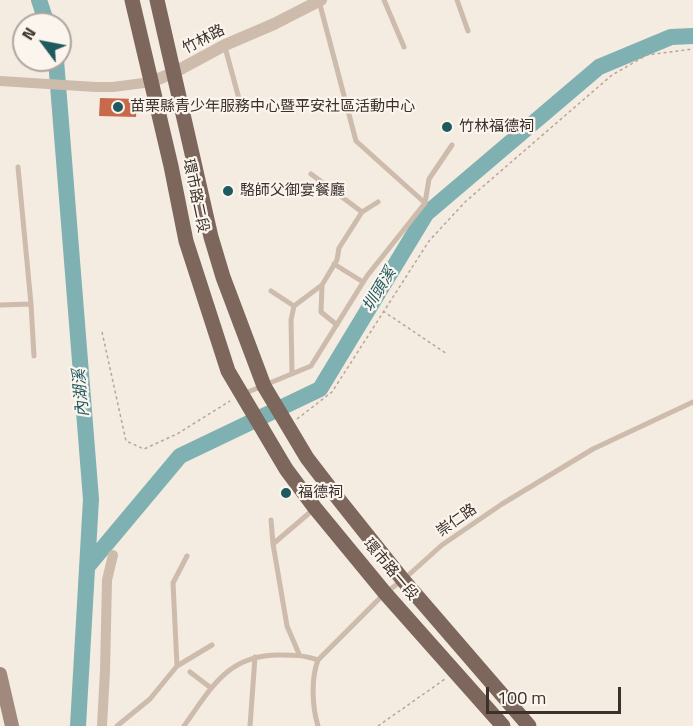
<!DOCTYPE html>
<html>
<head>
<meta charset="utf-8">
<style>
	body { margin:0 }
	#map { position:relative; width:693px; height:726px; overflow:hidden; background:#f4ebe1; font-family:"Titillium Web",sans-serif }
	canvas { display:block }
	.north { position:absolute; left:12px; top:12px; width:60px; height:60px; box-sizing:border-box; background:#fbf5ee; border:2px solid #aea6a0; border-radius:50%; rotate:302deg; font-size:16px; font-weight:700; line-height:24px; text-align:center; color:#3b302b }
	.north::after { content:''; display:block; margin:auto; width:21px; height:27px; background:#1f5a5e; clip-path:polygon(50% 0,100% 100%,50% 72%,0 100%) }
	.scale { position:absolute; left:486px; top:687px; width:135px; height:27px; box-sizing:border-box; border:3px solid #3b302b; border-top:0; padding-left:8px; font-size:18px; line-height:21px; white-space:nowrap; color:#3b302b; -webkit-text-stroke:4px #fbf5ee; paint-order:stroke }
</style>
</head>
<body>
<div id="map">
<canvas width="693" height="726"></canvas>
<div class="north">N</div>
<div class="scale">100 m</div>
</div>
<script>
const context = document.querySelector('canvas').getContext('2d');
context.lineJoin = 'round';
function trace(path, color, width, dash) { context.strokeStyle = color; context.lineWidth = width; context.lineCap = dash ? 'butt' : 'round'; context.setLineDash(dash || []); context.stroke(path); }
function paint(path, color) { context.fillStyle = color; context.fill(path, 'evenodd'); }
function write(font, color, halo, rows, align = 'center') {
  context.font = font + ' "Titillium Web","Noto Sans TC",sans-serif'; context.lineWidth = 4.5; context.setLineDash([]); context.textBaseline = 'middle'; context.strokeStyle = halo; context.fillStyle = color; for (const [text, x, y, turn = 0] of rows) {
    context.save(); context.translate(x, y); context.rotate((+turn || 0) * Math.PI / 180); context.textAlign = isNaN(turn) ? turn : align; if (halo) context.strokeText(text, 0, 0); context.fillText(text, 0, 0); context.restore();
  }
}
const river = new Path2D(`
	M39,0l8,24
	M56,60l35,439 -13,227
	M87,567l93,-111 140,-67 106,-175 173,-147 72,-30 22,-1`);
const building = new Path2D(`
	M100,98l37,1 -1,18 -37,-1z`);
const path = new Path2D(`
	M383,311l64,43
	M102,332l24,109 18,8 33,-15 53,-33
	M297,419l35,-27 97,-151 36,-39 147,-127 35,-20 46,-6
	M378,726l67,-47`);
const service = new Path2D(`
	M384,0l20,47
	M457,0l11,31
	M319,1l37,140 69,62
	M225,47l17,63
	M362,212l16,-10
	M334,264l29,18
	M322,286l-1,26 16,13
	M271,291l23,15
	M31,304l3,52
	M0,305l31,-1 -13,-137
	M292,374l-1,-54 3,-14 28,-21 15,-25 2,-12 23,-36 -51,-38
	M243,394l68,-28 56,-90 58,-73 4,-24 23,-34
	M271,520l2,24
	M299,654l-12,-28 -14,-82 41,-35
	M177,666l35,-21
	M190,672l21,16
	M117,726l33,-27 27,-33 -4,-83 14,-27
	M184,726c28,-39 44,-72 97,-71 15,0 21,0 37,5
	M250,726l5,-69
	M318,726c-6,-19 -7,-48 0,-66l67,-67 18,-13 39,-35 60,-41 91,-55 100,-47`);
const minor = new Path2D(`
	M0,81l96,6h17l38,-5
	M102,726l3,-55 2,-91 6,-25`);
const tertiary = new Path2D(`
	M151,82l24,-10 50,-27 49,-21 47,-24`);
const secondary = new Path2D(`
	M0,674l12,52`);
const primary = new Path2D(`
	M132,0l39,166 15,75 42,130 58,98 29,39 70,85 118,133
	M157,0l54,237 12,40 41,109 43,72 33,43 63,79 126,146`);
const markers = [
	[118,107,6,"#1f5a5e"],
	[447,127,6,"#1f5a5e"],
	[228,191,6,"#1f5a5e"],
	[286,493,6,"#1f5a5e"]
];
const streetNames = [
	["竹林路",204,40,-27],
	["環市路二段",195,196,78],
	["崇仁路",457,521,-35],
	["環市路一段",390,570,50]
];
const poiNames = [
	["苗栗縣青少年服務中心暨平安社區活動中心",130,107],
	["竹林福德祠",459,127],
	["駱師父御宴餐廳",240,191],
	["福德祠",298,493]
];
const waterNames = [
	["圳頭溪",380,290,-59],
	["內湖溪",82,393,-95]
];
trace(river, '#7fb0b2', 16);
paint(building, '#c8694b');
trace(path, '#b9a596', 1.5, [3, 3]);
trace(service, '#cdbbac', 5);
trace(minor, '#cdbbac', 10);
trace(tertiary, '#cdbbac', 12);
trace(secondary, '#a18a7d', 14);
trace(primary, '#7d675c', 15);
for (const [x, y, r, color] of markers) { const dot = new Path2D(); dot.arc(x, y, r, 0, 2 * Math.PI); context.fillStyle = color; context.fill(dot); trace(dot, '#fbf5ee', 2); }
write('15px', '#3b302b', '#fbf5ee', streetNames);
write('15px', '#3b302b', '#fbf5ee', poiNames, 'left');
write('italic 16px', '#1f5a5e', '#fbf5ee', waterNames);
</script>
</body>
</html>
